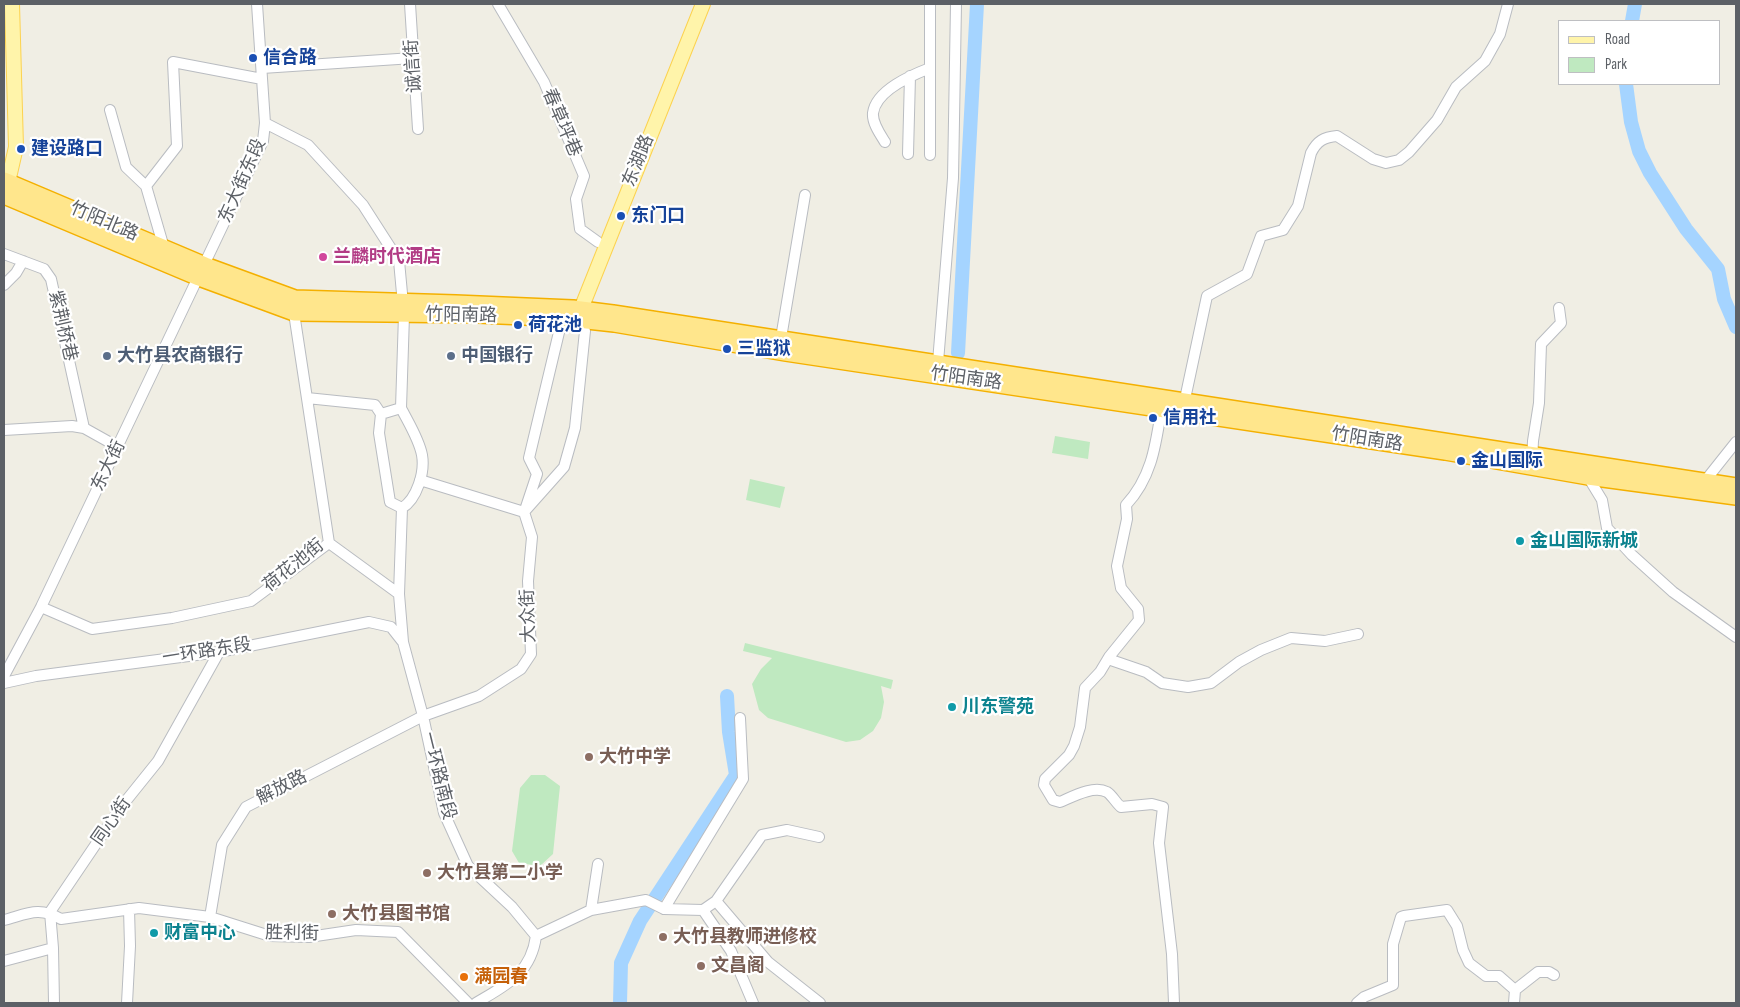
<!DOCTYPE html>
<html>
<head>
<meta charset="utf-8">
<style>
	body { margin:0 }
	#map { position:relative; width:1740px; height:1007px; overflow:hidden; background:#f0eee4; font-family:"Sofia Sans Condensed",sans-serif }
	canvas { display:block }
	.frame { position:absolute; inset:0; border:5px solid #5c6066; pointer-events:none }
	.legend { position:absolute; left:1558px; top:20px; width:162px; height:65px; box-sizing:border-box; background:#fff; border:1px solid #bebfc2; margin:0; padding:6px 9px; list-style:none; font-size:15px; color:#5c6066 }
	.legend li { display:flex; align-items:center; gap:10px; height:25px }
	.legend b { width:25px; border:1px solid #bebfc2 }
</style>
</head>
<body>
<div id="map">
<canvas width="1740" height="1007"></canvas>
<div class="frame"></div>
<ul class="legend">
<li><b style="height:6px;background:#fff4aa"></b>Road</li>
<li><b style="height:14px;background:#bfe9c0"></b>Park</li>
</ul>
</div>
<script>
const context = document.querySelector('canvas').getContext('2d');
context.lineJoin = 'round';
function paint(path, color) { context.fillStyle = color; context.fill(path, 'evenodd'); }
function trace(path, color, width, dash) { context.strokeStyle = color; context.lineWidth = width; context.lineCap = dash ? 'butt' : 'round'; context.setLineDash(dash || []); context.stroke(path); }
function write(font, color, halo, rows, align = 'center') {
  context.font = font + ' "Sofia Sans Condensed","Noto Sans SC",sans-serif'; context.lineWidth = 4.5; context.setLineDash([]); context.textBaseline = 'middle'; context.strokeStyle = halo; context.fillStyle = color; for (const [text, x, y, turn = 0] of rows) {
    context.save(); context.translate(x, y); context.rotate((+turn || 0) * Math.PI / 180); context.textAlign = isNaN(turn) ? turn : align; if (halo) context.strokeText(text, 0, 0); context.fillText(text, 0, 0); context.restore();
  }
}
const green = new Path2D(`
	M1055,436l35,6 -2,17 -36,-6z
	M750,479l35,8 -5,21 -34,-8z
	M745,643l148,37 -2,9 -10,-3 3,16 -3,16 -8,13 -13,9 -14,2 -78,-24 -9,-8 -7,-26 9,-15 11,-11 -29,-7z
	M531,775h14l15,11 -7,68 -13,12 -21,-3 -7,-12 8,-63z`);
const river = new Path2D(`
	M1632,21l3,-17
	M1626,84l5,38 8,29 11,22 36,56 32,40 6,30 12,28
	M958,353l19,-349
	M620,1003l1,-40 19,-42 96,-146 -7,-43 -2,-36`);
const minor = new Path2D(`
	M410,4l8,125
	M498,4l46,78 40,94 -8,23 4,30 18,13
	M930,4v151
	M262,68l151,-10
	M110,110l16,57 20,19
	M265,123l43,22 55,60 36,56 5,54 -3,93 -20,6 -2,19 11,69 12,6
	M885,142c-5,-8 -13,-19 -12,-29 3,-23 39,-38 57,-45
	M908,154l2,-78
	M164,248l-18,-62 31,-40 -4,-84 89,17
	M4,254l40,15 7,10 33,149
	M4,285l12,-12 7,-12
	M294,313l35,230
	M781,338l24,-143
	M938,362l15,-184 3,-174
	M307,398l68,7 6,9
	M1185,399l22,-103 40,-22 14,-38 22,-6 15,-24 13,-53c6,-12 13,-16 26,-17l36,23 13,4 13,-3 10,-8 28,-32 19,-33 29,-26 15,-27 8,-30
	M1162,405c-6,37 -9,71 -36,100l1,14 -10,47 4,22 17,21 1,11 -30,37 -9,15 -15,16 -5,39 -6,19 -5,9 -24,24 -1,6 9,15 7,2c12,-5 33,-17 47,-10 5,3 9,11 14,15l31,-3 11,3 -4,36 13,111 2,49
	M401,408c7,14 18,31 21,47 3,17 -5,44 -20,53
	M4,430l68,-4 12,2 34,19
	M1532,461l1,-20 6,-38 2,-59 20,-21 -2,-15
	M1588,477l14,23 5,28 25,27 41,37 63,45
	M420,480l104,32
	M1701,486l35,-44
	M526,507l11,-33 -8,-16 31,-130 9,-9
	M402,508l-3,86 4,48 20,74 21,97 24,53 44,41 24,29c-5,38 -30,49 -60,67
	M524,512l40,-45 11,-39 10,-97 -8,-11
	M329,543l70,51
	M41,607l51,22 80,-11 79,-17 78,-58
	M1108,659l38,13 16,11 26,4 23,-4 28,-21 22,-12 30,-12 34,3 33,-7
	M4,676l37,-69 222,-466 2,-18 -8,-119
	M4,683l32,-7 183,-24 150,-30 22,5 11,14
	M716,901l52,61 52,41
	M664,909l79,-130 -3,-61
	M591,910l7,-46
	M703,910l13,-9 46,-66 25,-5 32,7
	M210,917l12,-72 24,-38 177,-91 56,-20 42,-27 10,-15 -3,-73 4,-44 -8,-25
	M4,920c23,-6 35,-14 57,-1l78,-11 71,9 60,19 39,1 47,-7 42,2 70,71
	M536,936l55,-26 55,-10 18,9 39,1 28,41 22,52
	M4,961l49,-13
	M54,1003l-1,-55 -3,-36 71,-105 37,-46 61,-109
	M127,1003l3,-57 -1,-37
	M1357,1003l7,-6 29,-12v-41l8,-27 3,-1 43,-6 10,16 6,24 6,13 17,13h13l16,14 23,-18h11l5,3
	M1514,1003l1,-13`);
const major = new Path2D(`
	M6,191l10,-44 -4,-143
	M577,319l126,-315`);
const highway = new Path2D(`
	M4,180l201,85 90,33 161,5 117,5 40,5 1123,173
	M4,196l195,82 95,35 184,2 91,4 45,5 171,29 660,99 143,25 148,20`);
const markers = [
	[253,58,5,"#1a4fb4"],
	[21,149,5,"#1a4fb4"],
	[621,216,5,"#1a4fb4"],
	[323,257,5,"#d1479c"],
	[518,325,5,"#1a4fb4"],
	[727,349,5,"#1a4fb4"],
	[107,356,5,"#5c6f8a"],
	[451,356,5,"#5c6f8a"],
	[1153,418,5,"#1a4fb4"],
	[1461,461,5,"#1a4fb4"],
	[1520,541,5,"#0f9aa8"],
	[952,707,5,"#0f9aa8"],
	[589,757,5,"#8d6e63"],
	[427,873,5,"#8d6e63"],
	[332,914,5,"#8d6e63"],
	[154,933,5,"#0f9aa8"],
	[663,937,5,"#8d6e63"],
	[701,966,5,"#8d6e63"],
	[464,977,5,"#e8710a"]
];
const transitNames = [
	["信合路",263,58],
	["建设路口",31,149],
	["东门口",631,216],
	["荷花池",528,325],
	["三监狱",737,349],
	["信用社",1163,418],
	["金山国际",1471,461]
];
const streetNames = [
	["诚信街",414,66,-94],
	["春草坪巷",561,123,67],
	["东湖路",639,161,-68],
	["东大街东段",243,181,-66],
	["竹阳北路",104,222,23],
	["竹阳南路",461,316,1],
	["紫荆桥巷",62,326,77],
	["竹阳南路",966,379,8],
	["竹阳南路",1367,440,9],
	["东大街",109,466,-64],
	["荷花池街",294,566,-39],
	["大众街",529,616,-92],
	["一环路东段",207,652,-9],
	["一环路南段",438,776,76],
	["解放路",282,788,-27],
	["同心街",112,822,-55],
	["胜利街",292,934,1]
];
const hotelNames = [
	["兰麟时代酒店",333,257]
];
const serviceNames = [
	["大竹县农商银行",117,356],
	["中国银行",461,356]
];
const cultureNames = [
	["金山国际新城",1530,541],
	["川东警苑",962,707],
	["财富中心",164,933]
];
const educationNames = [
	["大竹中学",599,757],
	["大竹县第二小学",437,873],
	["大竹县图书馆",342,914],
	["大竹县教师进修校",673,937],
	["文昌阁",711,966]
];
const foodNames = [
	["满园春",474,977]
];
paint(green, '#bfe9c0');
trace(river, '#a5d4ff', 14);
trace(minor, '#b9bcc1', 12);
trace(major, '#fcd250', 16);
trace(highway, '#f4b000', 18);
trace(minor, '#fff', 10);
trace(major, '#fff4aa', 14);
trace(highway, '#ffe68c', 15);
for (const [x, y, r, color] of markers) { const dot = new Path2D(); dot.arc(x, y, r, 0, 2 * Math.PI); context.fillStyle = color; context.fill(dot); trace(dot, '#fff', 2); }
write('bold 18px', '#164399', '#fff', transitNames, 'left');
write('18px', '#5c6066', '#fff', streetNames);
write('bold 18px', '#b23c85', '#fff', hotelNames, 'left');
write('bold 18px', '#4e5e75', '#fff', serviceNames, 'left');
write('bold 18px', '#0d838f', '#fff', cultureNames, 'left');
write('bold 18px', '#785e54', '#fff', educationNames, 'left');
write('bold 18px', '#c56008', '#fff', foodNames, 'left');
</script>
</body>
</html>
